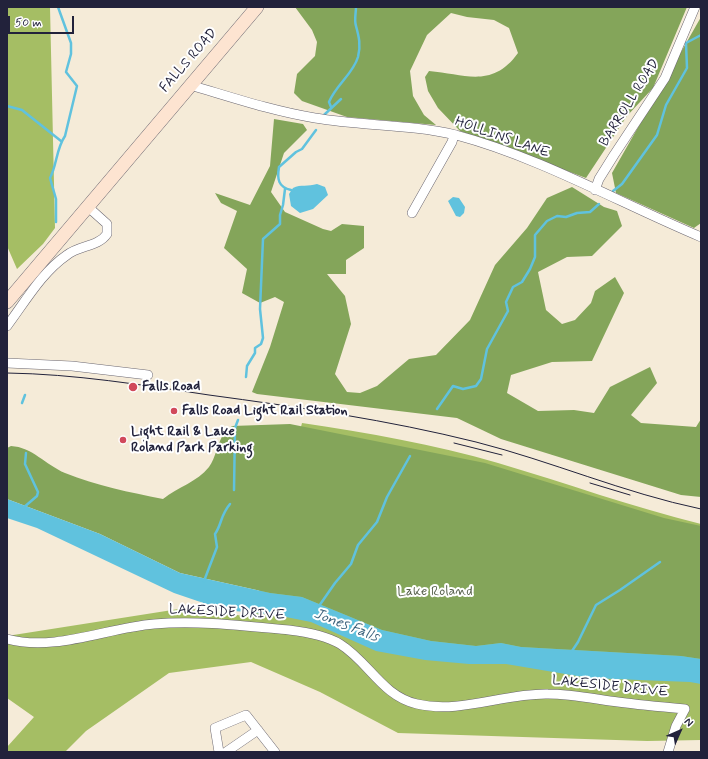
<!DOCTYPE html>
<html>
<head>
<meta charset="utf-8">
<style>
	body { margin:0 }
	#map { position:relative; width:708px; height:759px; overflow:hidden; background:#f5ebd8; font-family:Mynerve,sans-serif }
	canvas { display:block }
	.frame { position:absolute; inset:0; border:8px solid #22223b; pointer-events:none }
	.north { position:absolute; left:660px; top:711px; width:40px; height:40px; -webkit-text-stroke:3px #fff; paint-order:stroke; rotate:45deg; font-size:11px; font-weight:700; line-height:16px; text-align:center; color:#22223b }
	.north::after { content:''; display:block; margin:auto; width:14px; height:18px; background:#22223b; clip-path:polygon(50% 0,100% 100%,50% 72%,0 100%) }
	.scale { position:absolute; left:8px; top:16px; width:66px; height:18px; box-sizing:border-box; border:2px solid #22223b; border-top:0; padding-left:5px; font-size:12px; line-height:14px; white-space:nowrap; color:#22223b; -webkit-text-stroke:3px #fff; paint-order:stroke }
</style>
</head>
<body>
<div id="map">
<canvas width="708" height="759"></canvas>
<div class="frame"></div>
<div class="north">N</div>
<div class="scale">50 m</div>
</div>
<script>
const context = document.querySelector('canvas').getContext('2d');
context.lineJoin = 'round';
function paint(path, color) { context.fillStyle = color; context.fill(path, 'evenodd'); }
function trace(path, color, width, dash) { context.strokeStyle = color; context.lineWidth = width; context.lineCap = dash ? 'butt' : 'round'; context.setLineDash(dash || []); context.stroke(path); }
function write(font, color, halo, rows, align = 'center') {
  context.font = font + ' Mynerve,sans-serif'; context.lineWidth = 4; context.setLineDash([]); context.textBaseline = 'middle'; context.strokeStyle = halo; context.fillStyle = color; for (const [text, x, y, turn = 0] of rows) {
    context.save(); context.translate(x, y); context.rotate((+turn || 0) * Math.PI / 180); context.textAlign = isNaN(turn) ? turn : align; if (halo) context.strokeText(text, 0, 0); context.fillText(text, 0, 0); context.restore();
  }
}
const green = new Path2D(`
	M7,7h43l5,221 -12,16 -26,25 -10,-23z
	M302,423c66,10 132,21 196,40 68,20 134,44 203,61v216l-54,1 -249,-8 -78,-41 -69,-30 -82,11 -83,58 -21,21h-58v-5l27,-30 -27,-19v-62l178,-28 67,9z`);
const forest = new Path2D(`
	M295,7h392l-34,81 -26,28 -41,62 -126,-47 -22,-23 -10,-17 -3,-14 4,-6c36,3 63,18 89,-18l-9,-25 -15,-8 -27,-3 -16,-4 -24,22 -17,36 3,25 11,19 12,10 -89,-8 -45,-16 -8,-8 3,-19 18,-18 2,-14 -5,-12z
	M701,17v206l-7,5 -78,-35 -4,-20z
	M274,119l29,5 4,6 -23,23 -13,39 14,20 38,17 8,2 11,-7 22,2v22l-18,12v14h-19l18,22 6,28 -16,50 12,18 13,1 17,-7 32,-27 27,-4 34,-35 25,-55 32,-37 20,-30 25,-11 32,20 13,4 5,15 -30,30 -25,1 -29,15 8,38 16,14 13,-4 16,-17 4,-12 20,-14 9,16 -32,68 -40,1 -41,13 -4,18 31,18 36,-1 20,3 16,-26 40,-20 7,16 -26,32 10,8 55,4 5,-8v78l-20,-2 -180,-56 -44,-21 -200,-24 -5,-2 18,-45 14,-45 -9,-5 -15,6 -18,-10 5,-24 -23,-21 13,-37 -16,-8 -6,-10 35,12 20,-39z
	M290,424l195,39 179,55 37,8v133l-20,-3 -160,-9 -20,-4 -25,3 -45,-5 -49,-11 -80,-33 -32,-4 -90,-20 -80,-39 -93,-35v-51l4,-2c21,1 35,19 54,27 32,13 64,19 98,26 15,-12 34,-17 46,-32 7,-10 8,-22 14,-32 2,-3 6,-6 9,-9z`);
const water = new Path2D(`
	M317,184l8,3 3,8 -15,14 -13,4 -9,-7 -2,-12 4,-6c8,-4 15,-1 24,-4z
	M453,197l6,1 6,9 -1,6 -4,4 -4,-1 -8,-15z
	M7,499l93,35 80,39 90,20 32,4 80,33 49,11 45,5 25,-3 20,4 160,9 20,3v25l-11,-2 -101,-4 -83,-14h-37l-44,-4 -49,-9 -65,-29 -35,-7 -52,-5 -50,-17 -137,-65 -30,-10z`);
const stream = new Path2D(`
	M7,106l15,4 39,31
	M331,107l-2,-5c7,-17 24,-28 29,-45 3,-12 1,-20 -2,-31 -2,-6 0,-13 0,-19
	M324,115l17,-16
	M291,190c-13,-3 -14,-11 -12,-23l17,-15 6,-3 14,-19
	M613,191l9,-7 35,-49 9,-30 21,-37 -1,-25 15,-8
	M56,222v-23l-6,-21c7,-13 6,-29 15,-42l12,-50 -11,-14 5,-18v-11l-13,-36
	M246,377l1,-11 8,-13v-5l6,-4 2,-6 -3,-29 3,-70 17,-15v-9l3,-10 2,-16
	M22,403l3,-8
	M437,409l16,-23 10,3 13,-3 5,-7 6,-30 21,-38 -2,-9 7,-15 9,-5 8,-13 5,-12v-22l12,-14 10,-5 9,1 11,-4 13,-1 9,-8
	M234,490l1,-62 3,-8
	M23,508l14,-12 1,-4 -13,-28 1,-11
	M204,581l13,-34 -2,-13c7,-10 5,-18 15,-30
	M319,606l16,-23 16,-19 7,-19 19,-23 10,-25 23,-41
	M572,651l6,-9 18,-37 24,-15 40,-28`);
const street = new Path2D(`
	M190,85c41,12 82,26 125,33 47,8 95,6 141,17 83,22 166,69 245,102
	M595,190l4,-11 15,-24 51,-77 30,-71
	M412,213l40,-71 2,-7
	M7,326c18,-24 35,-54 60,-71 13,-10 31,-8 40,-21v-10l-20,-18
	M7,363l65,3 76,9
	M7,639c48,13 99,-11 147,-15 43,-4 92,2 135,6 17,2 36,5 51,14 29,18 42,52 77,60 44,10 87,-11 131,-10 23,0 47,5 70,8 23,3 45,5 67,7
	M219,752l-4,-24 31,-13 29,37
	M226,752l32,-22
	M668,752l8,-26 9,-17`);
const secondary = new Path2D(`
	M7,302l250,-295`);
const tram = new Path2D(`
	M7,373c68,1 135,12 202,22 89,12 179,25 267,47 75,19 148,51 225,67
	M454,443l48,12
	M590,483l40,12`);
const markers = [
	[133,387,5,"#d1495b"],
	[174,411,4,"#d1495b"],
	[123,440,4,"#d1495b"]
];
const streetNames = [
	["FALLS ROAD",189,61,-49],
	["BARROLL ROAD",630,103,-58],
	["HOLLINS LANE",502,138,19],
	["LAKESIDE DRIVE",227,613,3],
	["LAKESIDE DRIVE",610,687,6]
];
const poiNames = [
	["Falls Road",142,387],
	["Falls Road Light Rail Station",182,411],
	["Light Rail & Lake",131,432],
	["Roland Park Parking",131,448]
];
const parkNames = [
	["Lake Roland",435,592]
];
const waterNames = [
	["Jones Falls",346,626,21]
];
paint(green, '#a5be64');
paint(forest, '#84a55a');
paint(water, '#60c2de');
trace(stream, '#60c2de', 2.5);
trace(street, '#6c6872', 10);
trace(secondary, '#6c6872', 14);
trace(street, '#fff', 9);
trace(secondary, '#fde4d1', 13);
trace(tram, '#22223b', 1);
for (const [x, y, r, color] of markers) { const dot = new Path2D(); dot.arc(x, y, r, 0, 2 * Math.PI); context.fillStyle = color; context.fill(dot); trace(dot, '#fff', 1.5); }
write('14px', '#22223b', '#fff', streetNames);
write('bold 14px', '#22223b', '#fff', poiNames, 'left');
write('14px', '#56604b', '#fff', parkNames);
write('italic 15px', '#3b627c', '#fff', waterNames);
</script>
</body>
</html>
